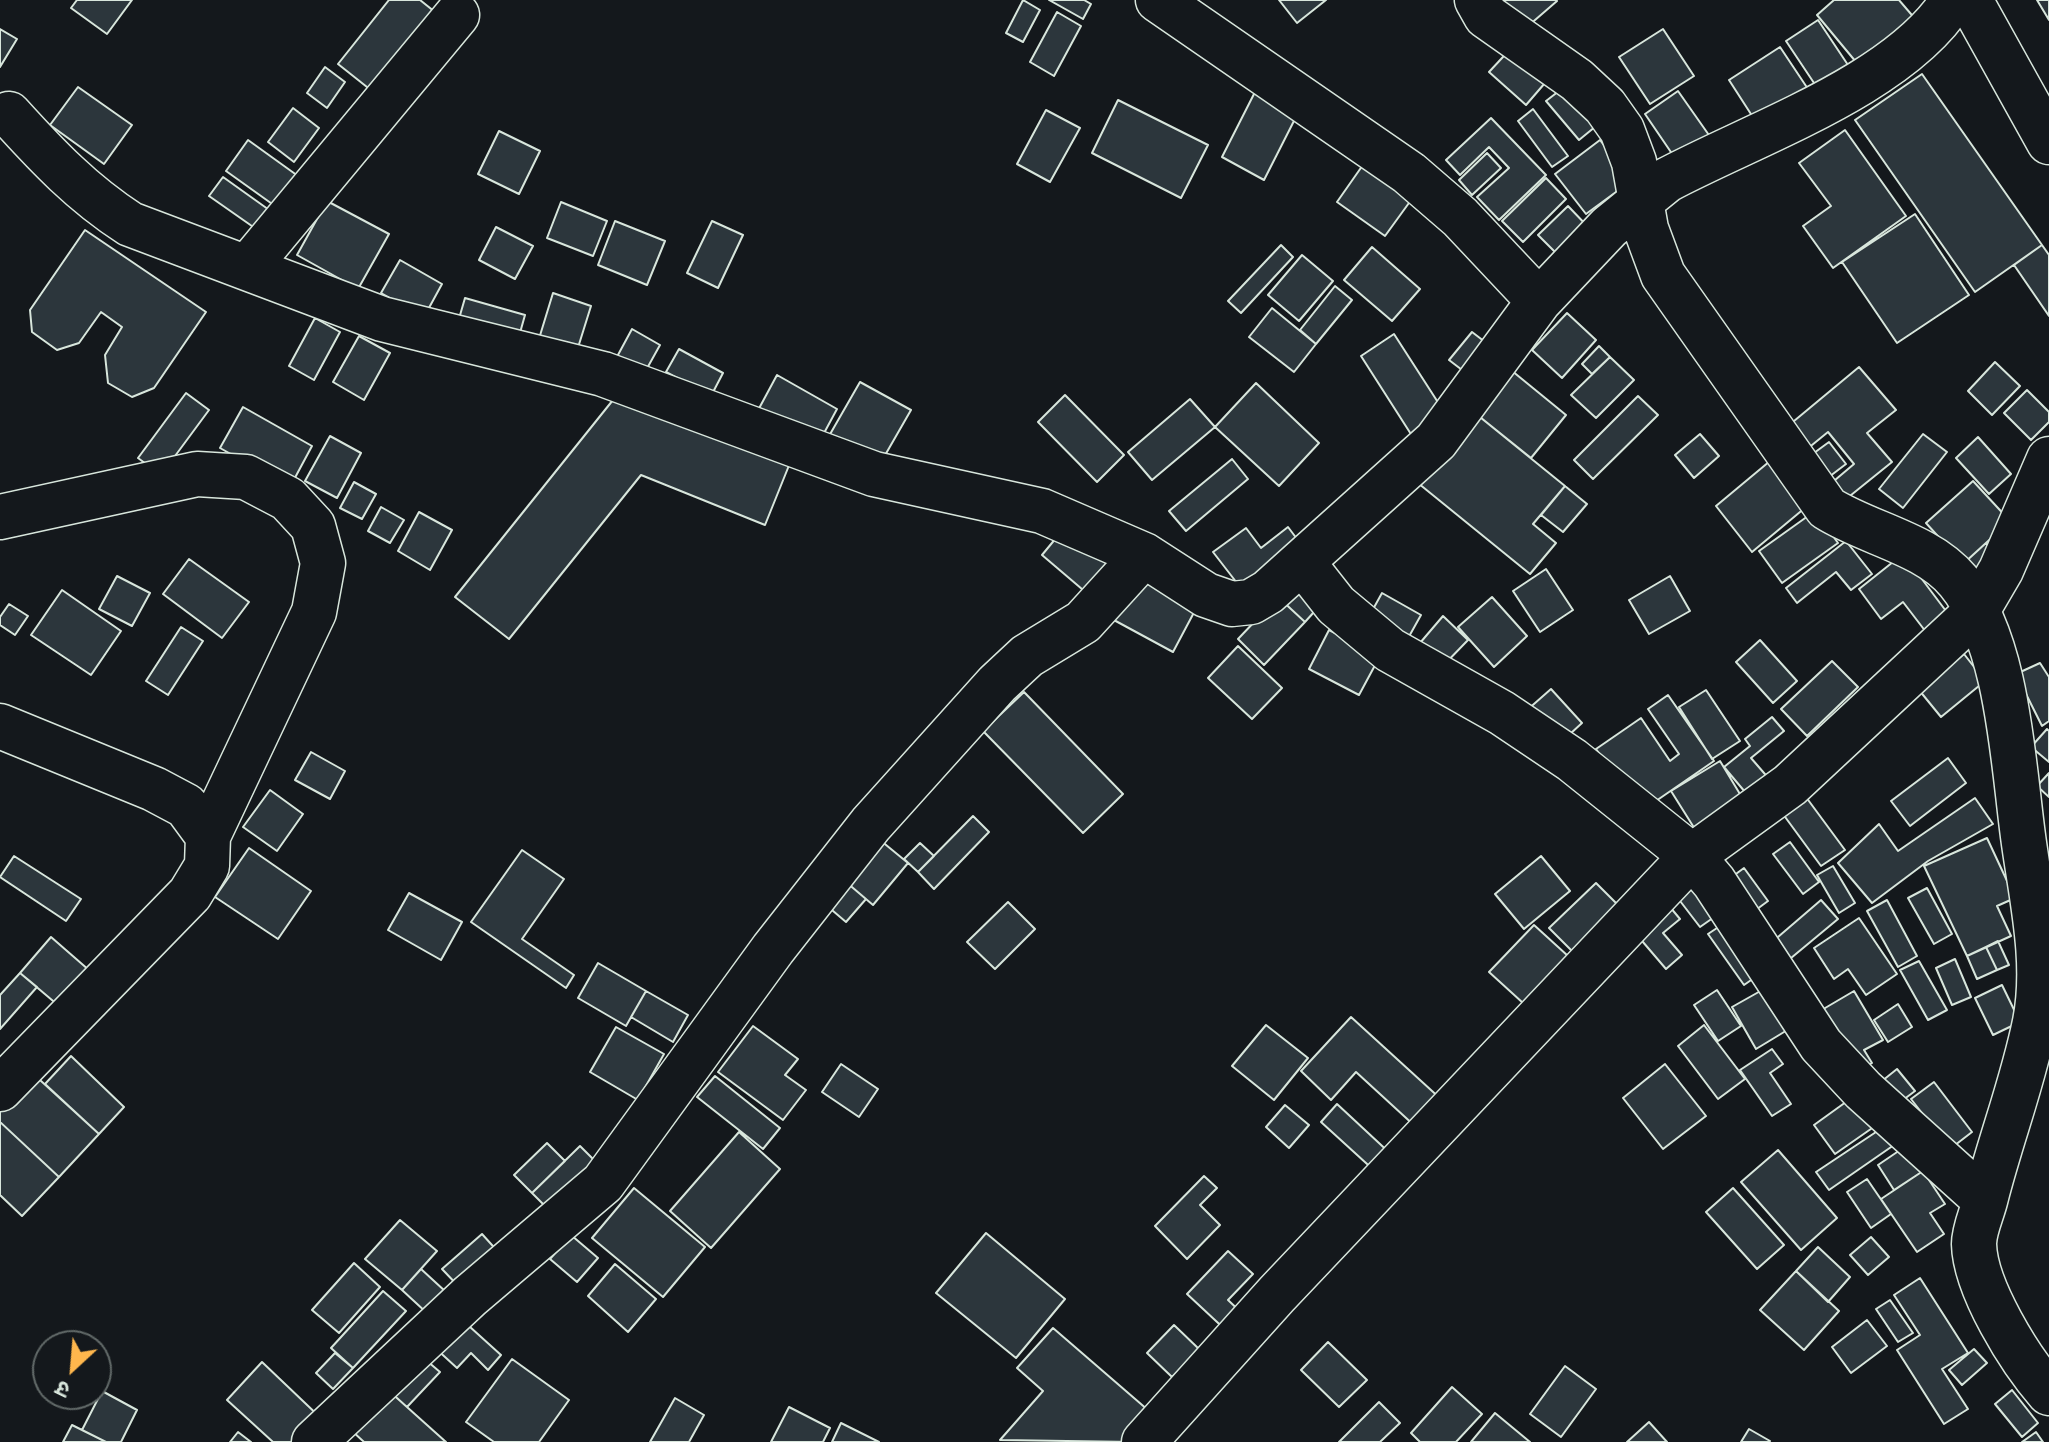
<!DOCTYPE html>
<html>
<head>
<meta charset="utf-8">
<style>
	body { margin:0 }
	#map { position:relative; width:2049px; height:1442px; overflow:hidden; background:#14181c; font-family:"Golos Text","Noto Sans Devanagari",sans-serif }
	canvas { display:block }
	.north { position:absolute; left:32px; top:1330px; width:80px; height:80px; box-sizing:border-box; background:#14181c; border:2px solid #626a69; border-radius:50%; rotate:206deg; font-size:22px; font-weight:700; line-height:32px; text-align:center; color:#d8e6dc }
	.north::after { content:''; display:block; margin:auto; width:28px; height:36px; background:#ffb74d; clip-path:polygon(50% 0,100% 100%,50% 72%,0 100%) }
</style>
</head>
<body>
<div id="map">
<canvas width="2049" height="1442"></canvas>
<div class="north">उ</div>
</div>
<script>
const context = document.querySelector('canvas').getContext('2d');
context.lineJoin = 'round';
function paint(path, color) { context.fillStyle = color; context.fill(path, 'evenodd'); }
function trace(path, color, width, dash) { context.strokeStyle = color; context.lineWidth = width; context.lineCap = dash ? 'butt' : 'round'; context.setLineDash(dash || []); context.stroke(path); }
const building = new Path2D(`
	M77,0h55l-25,34 -36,-26z
	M389,0h31l15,12 -63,79 -34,-27z
	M1023,0l17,10 -17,32 -17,-9z
	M1049,0h35l7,4 -8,15z
	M1279,0h47l-29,23z
	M1491,0h65l1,1 -37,32z
	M1834,0h65l18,21 -56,47 -44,-53z
	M2037,0h12v20z
	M1057,12l24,14 -27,50 -24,-14z
	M1818,20l32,48 -32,21 -32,-48z
	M0,29l17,10 -17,28z
	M1663,29l31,47 -44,28 -31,-47z
	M1515,44l36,32 -25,29 -37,-33z
	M1780,47l30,45 -52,33 -29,-45z
	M325,67l20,15 -18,26 -20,-15z
	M1922,74l120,171 -67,47 -120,-172z
	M1568,84l33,38 -22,18 -33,-39z
	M78,87l54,38 -28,39 -54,-39z
	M1678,91l33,47 -34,23 -32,-47z
	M1255,92l43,21 -34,67 -42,-23z
	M1118,100l90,45 -27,53 -89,-45z
	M293,108l26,20 -25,34 -26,-20z
	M1533,109l35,47 -16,11 -34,-46z
	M1046,110l34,18 -30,54 -33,-18z
	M1491,118l55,57 -47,45 -22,-23 32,-29 -20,-21 -29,28 -14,-15z
	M1845,130l61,86 -73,52 -30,-42 28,-20 -32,-43z
	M499,131l41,20 -21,43 -41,-20z
	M248,140l50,36 -23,30 -49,-35z
	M1600,140l31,41 -45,33 -31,-40z
	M1487,153l14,15 -29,27 -13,-15z
	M1365,162l49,34 -29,40 -48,-34z
	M223,177l49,35 -13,19 -50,-35z
	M1546,178l20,21 -43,43 -21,-21z
	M327,201l62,33 -31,55 -61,-34z
	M561,202l46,19 -14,35 -46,-18z
	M1568,206l22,23 -29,29 -23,-23z
	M1915,214l54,81 -72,48 -55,-81z
	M615,221l50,20 -18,44 -49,-20z
	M712,221l31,14 -25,53 -31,-15z
	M496,227l37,19 -18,33 -36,-19z
	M85,230l121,82 -52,76 -22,9 -24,-14 -3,-28 17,-28 -21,-15 -22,31 -22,7 -25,-18 -2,-22z
	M1281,245l12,12 -52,56 -13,-12z
	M2042,245l7,10v61l-35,-51z
	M1372,247l48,42 -28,32 -48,-41z
	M1302,255l31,26 -34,40 -31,-26z
	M400,260l42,24 -18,33 -43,-24z
	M1335,286l17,14 -36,44 -16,-14z
	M553,293l38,13 -15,48 -38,-12z
	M465,298l60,17 -9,32 -60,-18z
	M1272,308l44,36 -22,28 -45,-35z
	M1567,313l29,27 -34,38 -30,-28z
	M315,318l25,14 -26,48 -25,-14z
	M632,329l28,16 -20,36 -28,-15z
	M1472,332l17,13 -23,28 -17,-13z
	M1394,334l56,87 -34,21 -55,-86z
	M359,336l31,17 -26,47 -31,-18z
	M1599,346l11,11 -18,17 -10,-10z
	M679,349l44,24 -12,23 -45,-24z
	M1610,357l24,23 -38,38 -25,-23z
	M1995,362l25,24 -28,29 -24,-24z
	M1506,366l60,49 -35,43 -61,-49z
	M1859,367l37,43 -29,23 25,29 -57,46 -13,-17 32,-27 -26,-32 -27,22 -19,-23z
	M777,375l60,34 -21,39 -60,-34z
	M860,382l51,28 -31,54 -51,-28z
	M1256,383l63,60 -40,43 -64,-59z
	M621,390l171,68 -27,67 -124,-50 -132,164 -54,-42z
	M2027,390l22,22v10l-18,18 -27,-27z
	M186,393l23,17 -48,65 -23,-17z
	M1065,395l59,60 -27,27 -59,-60z
	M1638,396l20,19 -65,64 -19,-19z
	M1190,399l25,28 -63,53 -24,-28z
	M243,407l69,39 -22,41 -70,-39z
	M1470,409l95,77 -32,38 23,19 -26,31 -117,-95z
	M1700,434l19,22 -25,22 -19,-23z
	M1923,434l24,18 -44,56 -24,-19z
	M330,436l31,17 -24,45 -32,-17z
	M1978,437l33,37 -22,20 -33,-36z
	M1829,442l17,22 -29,22 -18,-22z
	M1776,456l36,46 -60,50 -36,-46z
	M1232,459l16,20 -62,52 -17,-20z
	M1973,481l37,40 -47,43 -37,-41z
	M354,482l22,12 -14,25 -22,-11z
	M1565,486l22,18 -24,28 -22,-17z
	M381,507l23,13 -14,23 -22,-12z
	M1815,511l23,32 -56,40 -23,-32z
	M419,512l33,18 -22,40 -32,-19z
	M1066,526l54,46 -24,29 -54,-46z
	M1288,527l18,24 -59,45 -34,-44 33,-24 15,20z
	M1846,541l26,33 -21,16 -15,-18 -39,31 -11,-15z
	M1986,543l11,12 -22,21 -12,-12z
	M1903,554l46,61 -23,17 -23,-30 -22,17 -22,-30z
	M189,559l60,43 -27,36 -59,-44z
	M1546,569l27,41 -33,22 -27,-41z
	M1137,571l62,32 -26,49 -61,-33z
	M117,576l33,17 -18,33 -33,-17z
	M1670,576l20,35 -41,23 -20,-34z
	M1296,577l27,25 -18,20 -27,-25z
	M62,590l59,41 -30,44 -60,-40z
	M1382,593l39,22 -19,34 -35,-29z
	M1278,597l27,25 -41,43 -26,-26z
	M1492,597l35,39 -33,31 -36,-40z
	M9,604l19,12 -13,19 -15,-10v-8z
	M1443,616l25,24 -30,31 -24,-21z
	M181,627l22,14 -35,54 -22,-14z
	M1329,630l51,26 -21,39 -50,-26z
	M1760,640l37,41 -24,22 -37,-41z
	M1238,646l44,42 -30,31 -44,-41z
	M1964,654l21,27 -44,36 -22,-27z
	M1832,661l26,26 -51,49 -26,-27z
	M2040,663l9,14v44l-7,5 -26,-52z
	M1551,689l31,34 -24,22 -32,-34z
	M1706,690l34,51 -28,18 -33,-52z
	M1024,692l99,102 -40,39 -100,-102z
	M1668,695l46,66 -74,51 -44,-63 45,-31 29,43 9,-7 -31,-45z
	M1772,717l12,14 -33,27 26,30 -21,17 -32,-38 26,-21 -5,-7z
	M2047,729l2,2v31l-18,-15z
	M311,752l34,19 -15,28 -35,-19z
	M1948,758l18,25 -56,43 -19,-25z
	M1720,761l26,43 -48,30 -27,-43z
	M2049,773v24l-12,-11z
	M270,790l33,24 -26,37 -34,-24z
	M1803,793l42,57 -24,16 -41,-56z
	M1975,798l18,26 -65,37 -56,42 -34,-40 41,-39 19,27z
	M973,816l16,16 -55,57 -16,-17z
	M1987,838l28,60 -18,8 14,30 -44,20 -43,-90z
	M880,840l28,23 -35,42 -27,-23z
	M1790,842l29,40 -16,12 -30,-40z
	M920,843l14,13 -16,16 -14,-13z
	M249,848l62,43 -33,48 -63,-42z
	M522,850l42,29 -42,60 52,36 -8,13 -95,-66z
	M14,856l67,43 -15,22 -66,-44z
	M1541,856l29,35 -46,38 -29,-35z
	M1833,866l22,37 -16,10 -22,-38z
	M1744,868l24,33 -23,17 -24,-33z
	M846,882l20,17 -20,23 -20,-17z
	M1697,882l23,31 -20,14 -23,-30z
	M1596,883l28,28 -47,45 -28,-28z
	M1927,888l25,46 -18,10 -26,-46z
	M409,893l53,29 -21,38 -53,-30z
	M1821,900l17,19 -59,49 -15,-19z
	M1887,900l30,56 -19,11 -31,-56z
	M1665,901l15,18 -17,14 19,22 -16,14 -35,-41z
	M1008,902l27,27 -40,40 -28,-27z
	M1732,918l35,51 -23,16 -36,-51z
	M1859,918l38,56 -31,21 -18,-26 -14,10 -20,-31z
	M1534,925l34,31 -45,47 -34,-31z
	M51,937l39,34 -31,35 -39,-33z
	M1998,941l11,24 -12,5 -11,-23z
	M1986,947l11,23 -20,9 -10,-23z
	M1955,959l16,38 -19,8 -16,-37z
	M1919,961l28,49 -19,10 -28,-50z
	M598,963l48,28 -20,35 -48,-28z
	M20,973l17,14 -37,42v-34z
	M2002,985l18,37 -27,13 -18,-37z
	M1764,989l25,40 -33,20 -24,-42z
	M1717,990l24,36 -23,15 -24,-36z
	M646,991l42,24 -15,27 -42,-25z
	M1854,991l29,49 -19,10 8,13 -16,9 -36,-61z
	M1898,1004l14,23 -24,15 -14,-22z
	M1351,1017l92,84 -26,27 -61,-56 -25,28 -30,-29z
	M1266,1025l42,33 -34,42 -42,-34z
	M1704,1025l41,54 -27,20 -40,-53z
	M753,1026l45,33 -13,16 21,15 -23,30 -65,-48z
	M616,1027l48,27 -26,46 -48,-28z
	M1772,1049l11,15 -13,9 21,31 -19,12 -32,-46z
	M71,1056l53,51 -25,27 -54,-50z
	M841,1064l37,25 -19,28 -37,-25z
	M1665,1064l41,52 -43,33 -40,-51z
	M1897,1069l18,22 -16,12 -17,-22z
	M29,1070l70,64 -40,43 -59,-55v-21z
	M715,1076l65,52 -17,21 -66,-52z
	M1934,1082l38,50 -22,17 -39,-50z
	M1857,1094l21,30 -43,30 -21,-29z
	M1337,1104l57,53 -16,17 -57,-52z
	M1285,1105l24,20 -20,23 -23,-21z
	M0,1122l59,55 -37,39 -22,-21z
	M1882,1128l12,17 -65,45 -13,-18z
	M739,1132l41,37 -69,79 -41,-37z
	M547,1143l18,18 -33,32 -18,-18z
	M580,1146l25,25 -48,47 -25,-25z
	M1906,1146l17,25 -29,19 -16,-25z
	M1778,1150l59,68 -36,32 -60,-68z
	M1923,1171l22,33 -15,9 14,21 -27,18 -36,-53z
	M1204,1176l13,12 -17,17 20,20 -33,34 -32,-33z
	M1867,1179l24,35 -20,14 -24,-36z
	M634,1188l71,59 -42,50 -71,-59z
	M1733,1188l51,57 -27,24 -51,-57z
	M400,1220l37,31 -35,39 -37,-31z
	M986,1233l79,66 -49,59 -80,-65z
	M482,1234l19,21 -39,35 -20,-21z
	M571,1235l27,23 -21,24 -27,-23z
	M1871,1237l18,20 -21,18 -18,-20z
	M1818,1247l32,30 -22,25 -32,-31z
	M1228,1251l25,23 -25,26 19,18 -16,17 -44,-41z
	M354,1263l26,24 -41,46 -27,-23z
	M615,1264l41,35 -28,33 -40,-36z
	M421,1269l25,23 -18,22 -26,-24z
	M1796,1271l43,40 -35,39 -44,-40z
	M1920,1278l48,75 -26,16 26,40 -24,15 -47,-74 23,-15 -26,-40z
	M383,1291l23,20 -53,57 -22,-20z
	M1890,1300l23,33 -15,9 -22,-33z
	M459,1317l42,38 -13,15 -17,-17 -14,15 -24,-22z
	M1867,1320l20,26 -36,27 -19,-26z
	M1174,1325l26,25 -28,27 -25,-24z
	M1053,1328l103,89 -22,25 -134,-2 43,-49 -26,-23z
	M1328,1342l39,38 -28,27 -38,-37z
	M1974,1349l13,14 -25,22 -13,-15z
	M335,1353l18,15 -20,21 -17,-16z
	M420,1355l20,17 -33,35 -19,-17z
	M512,1359l57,41 -30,42h-45l-28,-20z
	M262,1362l64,61 -18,19h-35l-46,-42z
	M1565,1366l31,23 -35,48 -31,-23z
	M1452,1387l30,27 -26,28h-36l-9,-9z
	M388,1390l58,52h-82l-13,-12z
	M2012,1390l26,33 -16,14 -27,-33z
	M102,1391l35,19 -16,32h-15l-24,-12z
	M675,1398l29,17 -15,27h-39z
	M1379,1402l21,21 -20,19h-41z
	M789,1407l41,21 -7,14h-52z
	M1495,1413l35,29h-59z
	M1649,1422l18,20h-40z
	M841,1423l38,19h-47z
	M72,1425l34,17h-43z
	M1749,1429l21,12 -1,1h-28z
	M238,1432l13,10h-21z
	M2036,1432l7,10h-21z`);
const minor = new Path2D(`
	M1158,0l251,173 51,44 79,84
	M1477,0l9,16 91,64 28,26 17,24 12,32 12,67 17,46 164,233c41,26 99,35 131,73 50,60 55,181 65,255 8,61 24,125 12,186 -12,60 -34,116 -49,175 -3,14 -12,32 -12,47 1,44 46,116 75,149
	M1970,0l79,142
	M9,114c38,42 73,79 121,110l252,95 221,55 271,100 168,37 102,44 62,40 26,9 19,-2 17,-10 168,-151 103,-140 70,-74 58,-47c86,-46 234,-96 286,-180
	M247,268l210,-253
	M0,517l197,-43 49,3 42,22 25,27 10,37 -9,49 -106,224
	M1303,563l33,42 54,45 112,63 70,47 120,96 22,26 107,163 42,45 122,110
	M0,726l154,63 32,17 22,30 -1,30 -17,28 -190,195
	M314,1442l156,-146 133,-113 170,-234 98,-125 126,-140 30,-28 56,-34 61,-67
	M1144,1442l133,-148 415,-438 98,-71 187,-174 24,-41 48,-111`);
paint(building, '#2c363c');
trace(building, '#d8e6dc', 2);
trace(minor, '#d8e6dc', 47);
trace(minor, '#14181c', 44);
</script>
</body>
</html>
